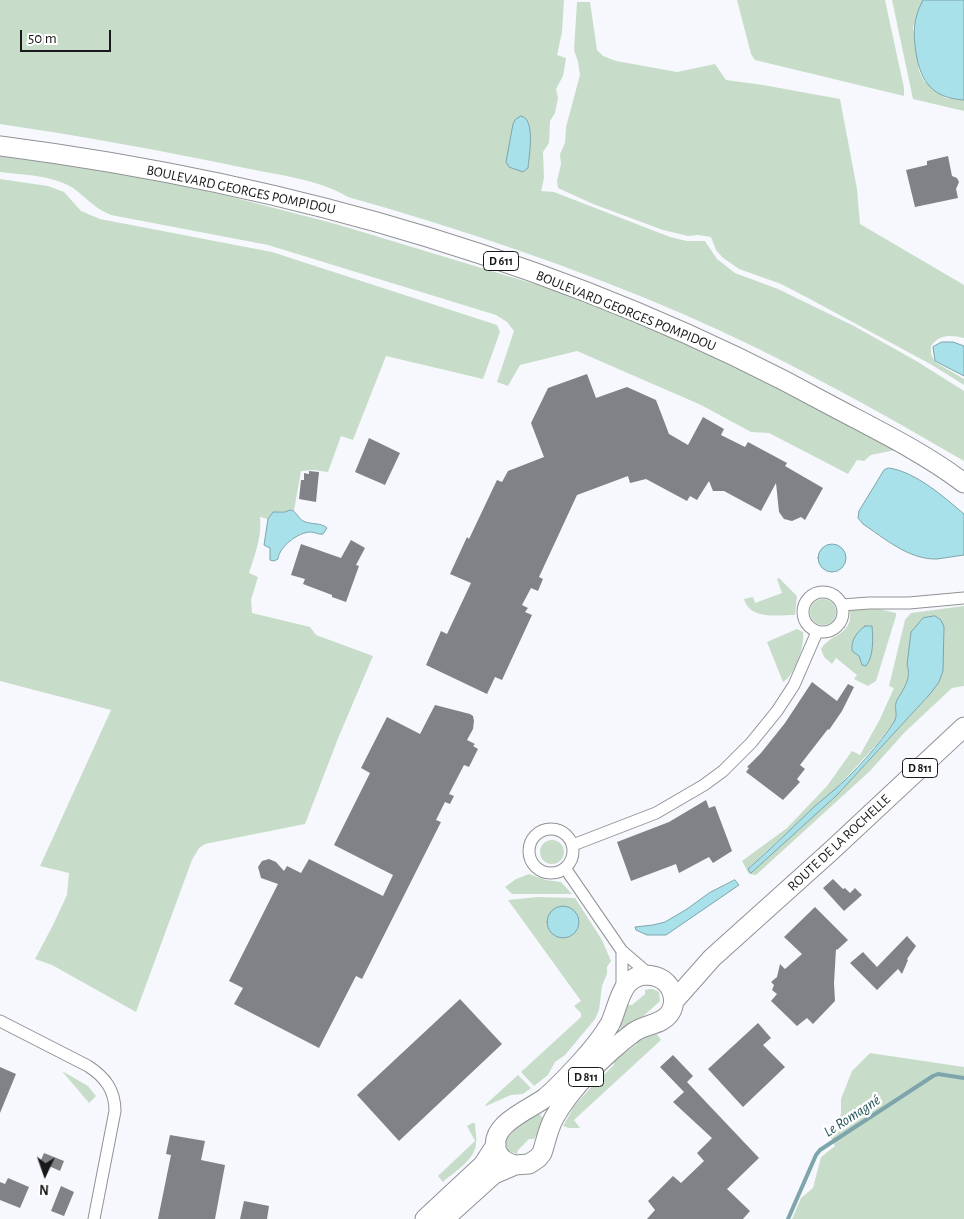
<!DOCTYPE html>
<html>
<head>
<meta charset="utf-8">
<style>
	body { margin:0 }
	#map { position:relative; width:964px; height:1219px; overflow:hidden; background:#f6f8fd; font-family:"Alegreya Sans",sans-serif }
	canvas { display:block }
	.north { position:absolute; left:20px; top:1149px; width:50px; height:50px; -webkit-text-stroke:4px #fff; paint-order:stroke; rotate:183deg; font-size:14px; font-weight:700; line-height:20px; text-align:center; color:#19191b }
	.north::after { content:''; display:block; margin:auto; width:18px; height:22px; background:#19191b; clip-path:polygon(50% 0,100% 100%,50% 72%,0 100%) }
	.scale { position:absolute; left:20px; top:30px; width:91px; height:22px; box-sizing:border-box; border:2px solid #19191b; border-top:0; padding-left:6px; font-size:15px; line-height:18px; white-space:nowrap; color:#19191b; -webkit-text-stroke:4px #fff; paint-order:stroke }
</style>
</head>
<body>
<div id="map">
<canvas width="964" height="1219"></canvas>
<div class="north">N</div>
<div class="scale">50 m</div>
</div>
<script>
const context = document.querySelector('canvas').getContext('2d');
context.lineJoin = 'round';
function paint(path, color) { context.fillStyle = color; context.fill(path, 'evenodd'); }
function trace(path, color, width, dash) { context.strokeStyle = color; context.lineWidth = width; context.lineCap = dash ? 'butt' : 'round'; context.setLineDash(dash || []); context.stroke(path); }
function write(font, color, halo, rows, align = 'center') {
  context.font = font + ' "Alegreya Sans",sans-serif'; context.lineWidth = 5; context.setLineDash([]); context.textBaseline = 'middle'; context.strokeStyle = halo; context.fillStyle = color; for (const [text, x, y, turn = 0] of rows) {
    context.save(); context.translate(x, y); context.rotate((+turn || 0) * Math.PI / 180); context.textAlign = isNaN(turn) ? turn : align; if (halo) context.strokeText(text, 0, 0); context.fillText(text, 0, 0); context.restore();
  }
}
const green = new Path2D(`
	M0,0h564l-2,32 -5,23 9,3 -3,18 -7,13 2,9 -3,15 -5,8 -1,22 -6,9 1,26 -3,13 13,1 116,45 17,4h18l12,18 18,14 43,16 76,37 64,36 46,29v70c-91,-53 -184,-105 -281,-147 -109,-47 -221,-85 -335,-117 -30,-18 -70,-22 -103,-29 -81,-17 -163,-32 -245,-44z
	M737,0h148l19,88v8l-149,-36 -4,-6z
	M892,0h31l-10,27 6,44 5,10 22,17 18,2v11l-51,-12z
	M577,2h13l7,48 6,6 13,5 61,11 38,-8 11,16 37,5 77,14 17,90 3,35 104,61v53c-14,-3 -24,-4 -33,8v8l4,8 29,17v6l-32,-20 -124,-67 -27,-14 -42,-15 -17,-12 -6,-7 -5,-13 -13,-2 -10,1 -25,-6 -70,-26 -35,-16 -1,-7 4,-17 -1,-10 5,-11 1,-16 14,-52 -2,-13 -4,-12z
	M0,154l144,23 80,18 112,29 238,72 91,37 109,51 121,66 -24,5 -7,6 -7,-1 -9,14 -79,-41 -18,-1 -50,-27 -124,-54 -57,14 -12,21 -11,-4 17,-51 -7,-9 -11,-7 -228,-70 -157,-30c-17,-7 -23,-16 -38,-27 -20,-13 -50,-13 -73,-16z
	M0,179l48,7 16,6 17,19 19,8 172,33 225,73 3,7 -17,47 -97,-23 -33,84 -12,-4 -13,36 -14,-2 -13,1 -7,40 -21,1 -5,7 -8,-2c2,20 -5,37 -11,56l9,4 -7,23 1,13 58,14 6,8 57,21 -34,80 -34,88 -100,20 -6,4 -7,12 -56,152 -84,-47 -17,-6 17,-32 15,-32 2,-22 -29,-7 71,-156 -111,-29z
	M779,578l18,18 -2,19c-18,0 -45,5 -51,-16l9,-2 2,6 27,-10 -5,-14z
	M810 612a13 13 0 1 1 26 0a13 13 0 1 1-26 0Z
	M964,606v80l-12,2 -47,44 -35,39 -114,104 -7,-1 -7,-13 45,-33 40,-42 25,-35 8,4 20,-36 14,-31 -5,-2 16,-66 6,-7zM944,627l-1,16 -13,51 -93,101 -86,77 -3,-3 70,-65 15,-12 44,-48 18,-23 2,-8 -2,-6 1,-6 6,-7 6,-14 1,-11z
	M879,609l17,4v3l-20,65 -8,5 -14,-7 3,-4 -21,-17 -4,6 -8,-7 -3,-8c10,-16 32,-13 29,-39z
	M797,629l6,3c2,14 -8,43 -20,50l-16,-40z
	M540 852a12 12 0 1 1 24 0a12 12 0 1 1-24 0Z
	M529,874l17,6 15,2 11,12h-60l-7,-7 11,-8z
	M538,897l37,1 27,42 9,21 -4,6v7l-5,12 -3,24 -4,9 -30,36 -10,7 -7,13 -14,11 -13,-14 60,-55v-4l-7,-7 7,-5 -73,-101z
	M649,989h4l6,3 1,9 -35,32 -8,-9 11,-19h4l13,-11v-4z
	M656,1033l5,7 -87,80 6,8h-11l-6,-2 12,-21 19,-21 19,-18 2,-6 22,-16 -4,-6z
	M870,1053l94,14v152h-172l9,-21 12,-10 8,-31 14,-11 -6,-12 12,-20v-15l11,-28z
	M62,1071l26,15 8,10 -7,7z
	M518,1075l13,13 -8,6 -12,1 -25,11 -1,-1z
	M538,1112l7,9 -11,18h-5l-11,11 -1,4 -9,-3 -3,-7c5,-14 22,-24 33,-32z
	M472,1123h3c0,7 2,13 1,20 0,16 -22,29 -33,39l-5,-6 37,-35 -8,-15z`);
const water = new Path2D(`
	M923,0h41v100c-31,-2 -43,-17 -48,-47 -3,-21 -3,-34 7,-53z
	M521,116c15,2 8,40 7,52l-5,4 -14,-5 -3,-5 7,-38 2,-4z
	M942,342h11l11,4v30l-29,-15 -2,-14z
	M889,468c27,4 55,29 75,46v41c-9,1 -18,3 -27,4 -28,1 -53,-21 -74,-35l-5,-6 1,-7 25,-41z
	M291,510c6,2 7,8 12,11 8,4 17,1 24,7l-4,6c-5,1 -8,-2 -12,-2 -13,0 -32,15 -33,27l-4,2 -4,-1v-12l-6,-3 4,-26 5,-7h11z
	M818 558a14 14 0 1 1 28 0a14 14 0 1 1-28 0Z
	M935,616l6,4 3,7 -1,44 -4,11 -9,12 -93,101 -86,78 -3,-4c23,-20 45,-42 67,-63 6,-5 12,-10 18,-15 19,-16 48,-48 61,-69 5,-8 -1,-14 3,-22 6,-10 15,-22 10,-35l4,-33 12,-14z
	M865,626h7c1,12 2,30 -6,40l-4,-1 -3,-9 -7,-5c-1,-11 4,-18 13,-25z
	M735,880l4,5 -73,50h-19l-11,-5 -1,-3 18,-2 12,-3 22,-13 22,-16z
	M547 922a16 16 0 1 1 32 0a16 16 0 1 1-32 0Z`);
const stream = new Path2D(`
	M788,1219l28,-64 4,-5 113,-74 5,-2 26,4`);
const building = new Path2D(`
	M948,156l4,20 5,2 2,4 -3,7 2,9 -43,9 -9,-37 21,-5v-4z
	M587,374l9,24 31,-11 29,13 13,34 19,11 15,-28 21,12 -3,6 24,12 3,-5 39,21 -2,3 38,22 -18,32 -4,-3 -9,4 -8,-2 -5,-7 -3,-29 -15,28 -37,-20h-11l-4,-10 -12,19 -7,-4 -3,5 -41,-22 -16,4 -2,-7 -51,19 -38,82 4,2 -5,12 -7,-3 -9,17 6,3 -3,4 7,3 -30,65 -7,-3 -8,17 -61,-29 15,-34 6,3 24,-51 -21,-9 17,-37 2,2 28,-59 5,2 6,-11 36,-14 -13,-34 17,-35z
	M369,438l31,15 -15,32 -30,-13z
	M309,471l10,1 -3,30 -17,-3 2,-19h3v-7l5,1z
	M351,540l14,8 -9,17 3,1 -13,36 -14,-5v-2l-29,-11 2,-5 -14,-4 10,-31 40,14z
	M812,682l25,19 11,-17 6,3 -12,24 -13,19 -1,-1 -28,36 5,4 -8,10 3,3 -17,18 -37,-28 3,-4 -2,-1 14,-14 24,-30z
	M435,705l35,9 3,2 1,5 -1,8 -6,11 8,4 -2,2 5,3 -9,18 -5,-2 -15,29 5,2 -4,8 -5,-2 -9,18 5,2 -79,157 -6,-3 -37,72 -85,-44 9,-16 -14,-7 49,-97 -17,-6 -3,-11 4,-6 7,-2 7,3 8,9 3,-5 14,7 8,-14 74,37 10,-21 -59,-30 36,-72 -9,-5 26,-51 33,17z
	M706,800l3,8 6,-2 17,45 -19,12 -4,-6 -30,16 -3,-9 -45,17 -14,-39 52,-20z
	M833,879l10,10 2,-1 5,5 5,-5 7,7 -18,16 -21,-23z
	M815,907l33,33 -11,10 -1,-1 -2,34 1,18 -22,23 -6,-6 -10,8 -26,-25 6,-7 -5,-4 2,-5 -3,-3 6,-5 3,-13 5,5 17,-15 -18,-17z
	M907,936l9,10 -9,13 1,1 -6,14 -4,-5 -21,21 -27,-27 13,-11 14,15z
	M460,999l42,45 -103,97 -42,-46z
	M758,1023l13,15 -8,7 22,22 -42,40 -35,-38z
	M673,1055l20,21 -6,6 72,76 -32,31 23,22 -7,8h-96l8,-9 -7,-9 25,-25 8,7 23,-22 -7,-8 15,-15 -39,-36 11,-10 -24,-25z
	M0,1067l16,7 -16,39z
	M170,1135l35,6 -4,19 24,5 -10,54h-57l13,-64 -5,-1z
	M44,1153l20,8 -4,10 -20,-9z
	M8,1178l21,9 -9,21 -20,-8v-18l5,2z
	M61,1186l13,6 -10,24 -13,-5z
	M244,1201l25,5 -2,13h-27z`);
const minor = new Path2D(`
	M803 612a20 20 0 1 1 40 0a20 20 0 1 1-40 0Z
	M842,605l27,-2h40l55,-5
	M529 851a22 22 0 1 1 44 0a22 22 0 1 1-44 0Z
	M573,845l83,-32 48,-28 19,-14 28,-28 26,-32 17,-26 23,-53
	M565,868l57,83 28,24
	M622,951v38
	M0,1021l88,45c17,11 27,24 27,45l-21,108`);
const primary = new Path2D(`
	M0,146c287,37 575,119 830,259 45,24 93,47 134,78
	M674,1001l38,-43 119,-107 133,-124
	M425,1219l58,-54 13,-20
	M444,1219l50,-45 21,-9 14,-1 9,-6 4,-5c4,-12 6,-24 12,-35 17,-31 52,-65 80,-86 11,-8 28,-7 36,-19 7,-11 3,-26 -7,-33 -6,-4 -12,-5 -18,-5 -25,2 -26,31 -35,49 -8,14 -19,27 -30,39 -11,12 -22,24 -35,35 -16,12 -55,26 -49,51 3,10 10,14 19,16`);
const shields = [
	[501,261,35],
	[920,768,35],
	[586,1077,35]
];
const shieldNames = [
	["D 611",501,261],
	["D 811",920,768],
	["D 811",586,1077]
];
const streetNames = [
	["BOULEVARD GEORGES POMPIDOU",241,190,12],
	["BOULEVARD GEORGES POMPIDOU",626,311,22],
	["ROUTE DE LA ROCHELLE",839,843,-43]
];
const waterNames = [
	["Le Romagné",852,1116,-33]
];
paint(green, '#c8ddc9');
paint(water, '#a8e1e9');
trace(water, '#7da5ab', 1);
trace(stream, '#7da5ab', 4);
paint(building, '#818286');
trace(minor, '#909296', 13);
trace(primary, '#909296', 21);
trace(minor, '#fff', 11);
trace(primary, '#fff', 19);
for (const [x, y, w] of shields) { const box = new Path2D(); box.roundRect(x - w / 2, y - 9.5, w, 19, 4); context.fillStyle = '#fff'; context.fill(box); trace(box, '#19191b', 1); }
write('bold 12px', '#19191b', null, shieldNames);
write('14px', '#19191b', '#fff', streetNames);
write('italic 15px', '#215359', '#fff', waterNames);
</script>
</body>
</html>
